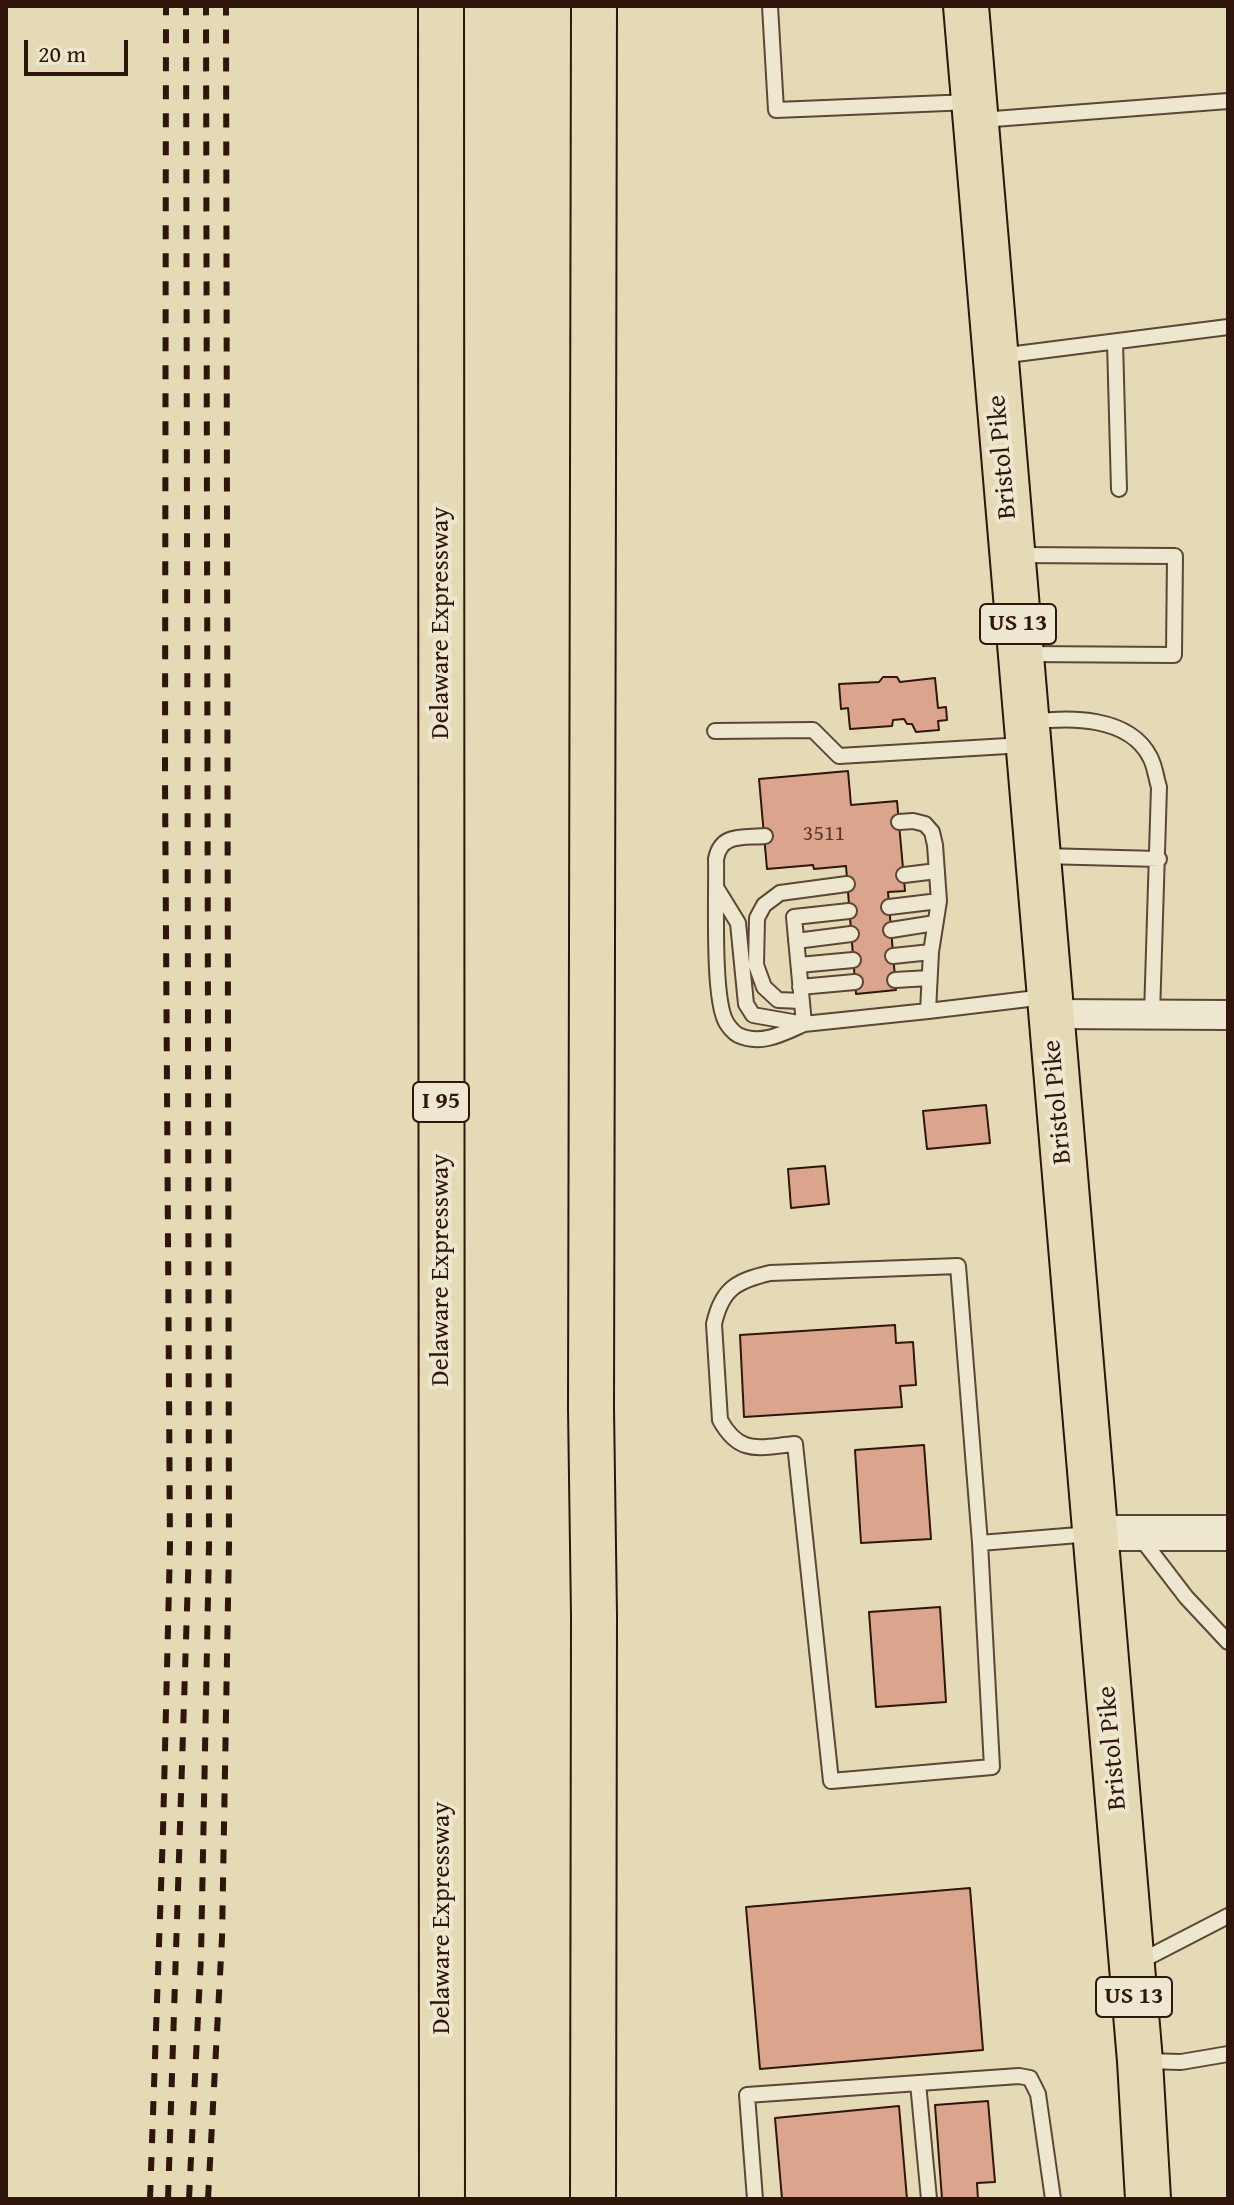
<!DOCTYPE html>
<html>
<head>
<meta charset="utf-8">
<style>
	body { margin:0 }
	#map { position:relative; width:1234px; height:2205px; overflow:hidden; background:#e5dab6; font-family:"Gentium Book Plus",serif }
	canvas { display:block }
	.frame { position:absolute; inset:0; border:8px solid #2f150a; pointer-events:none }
	.scale { position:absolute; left:24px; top:40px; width:104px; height:36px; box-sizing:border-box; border:4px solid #2f150a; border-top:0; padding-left:10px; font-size:24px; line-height:28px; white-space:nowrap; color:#2f150a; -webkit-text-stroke:6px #eee7d0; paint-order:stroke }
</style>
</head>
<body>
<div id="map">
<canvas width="1234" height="2205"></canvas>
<div class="frame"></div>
<div class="scale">20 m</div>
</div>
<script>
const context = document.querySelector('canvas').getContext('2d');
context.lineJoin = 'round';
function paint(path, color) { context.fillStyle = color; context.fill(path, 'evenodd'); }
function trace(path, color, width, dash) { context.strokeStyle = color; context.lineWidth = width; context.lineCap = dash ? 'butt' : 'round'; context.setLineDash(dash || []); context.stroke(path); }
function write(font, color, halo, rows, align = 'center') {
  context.font = font + ' "Gentium Book Plus",serif'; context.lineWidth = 8; context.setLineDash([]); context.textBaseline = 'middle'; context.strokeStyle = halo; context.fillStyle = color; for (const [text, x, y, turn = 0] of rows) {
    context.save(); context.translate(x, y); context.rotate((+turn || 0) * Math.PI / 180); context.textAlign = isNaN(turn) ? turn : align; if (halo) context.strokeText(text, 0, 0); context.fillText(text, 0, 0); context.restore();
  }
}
const building = new Path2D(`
	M883,677h14l3,5 35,-4 3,30 8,-1 1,13 -9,1 1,9 -23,2 -4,-8h-5l-3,-5 -11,1 -1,6 -42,3 -2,-21 -7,1 -2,-25 40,-2z
	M848,771l3,34 46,-4 8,90 -17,1 8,98 -40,4 -10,-128 -32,3 -1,-4 -46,4 -8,-90z
	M986,1105l4,38 -63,6 -4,-38z
	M825,1166l4,38 -38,4 -3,-39z
	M895,1325l1,18 17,-1 3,43 -16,1 2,21 -158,10 -4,-82z
	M924,1445l7,94 -70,4 -6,-93z
	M940,1607l6,95 -70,5 -7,-95z
	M970,1888l13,162 -223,19 -14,-162z
	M988,2101l7,81 -18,1 1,16h-36l-7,-94z
	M899,2106l8,93h-125l-7,-81z`);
const service = new Path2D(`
	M770,6l6,104 195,-8
	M981,120l247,-19
	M1115,342l4,147
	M1000,356l228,-29
	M1016,555l159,1 -1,99 -149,-1
	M1031,722c38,-5 98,-6 119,35 5,9 6,21 9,30l-7,228
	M715,731l98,-1 26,26 185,-11
	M899,822l14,-1 12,3 7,8 3,13 4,56 -8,51 -3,59 117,-14
	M765,836c-23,2 -44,-3 -49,23 1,33 -4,138 10,163 2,4 8,11 12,13 23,11 46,-2 66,-11
	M1043,856l116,3
	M904,875l33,-4
	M717,889l21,34 8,81 7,11 51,9 124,-13
	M889,907l50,-6
	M891,930l44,-7
	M796,941l55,-7
	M893,956l38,-4
	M799,965l54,-5
	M895,980l34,-2
	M800,987l55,-5
	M802,1001l-24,-1 -14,-13 -8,-22 1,-47 7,-13 16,-12 67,-9
	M804,1024l-10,-107 55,-6
	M958,1266l22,277 12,224 -161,14 -36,-337c-36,3 -55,12 -75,-24l-6,-96c8,-36 23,-43 56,-51z
	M1140,1537l46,60 42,45
	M980,1543l111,-9
	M1139,1962l89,-46
	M1145,2061l36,1 47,-8
	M918,2083l11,116
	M755,2199l-8,-104 272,-19 11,2 8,16 15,105`);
const minor = new Path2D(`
	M1051,1014l177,1`);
const tertiary = new Path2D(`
	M1095,1533h133`);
const primary = new Path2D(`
	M966,6l174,2055 8,138`);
const motorway = new Path2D(`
	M441,6l1,2193
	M593,2199l1,-583 -3,-208 3,-1402`);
const rail = new Path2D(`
	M150,2199l13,-368 7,-285 -5,-765 1,-775
	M168,2199l21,-652 -3,-1541
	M189,2199l12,-243 8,-411 -3,-1539
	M208,2199l14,-261 7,-393 -3,-1539`);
const numberNames = [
	["3511",824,834]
];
const shields = [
	[1018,624,76],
	[441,1102,56],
	[1134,1997,76]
];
const shieldNames = [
	["US 13",1018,624],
	["I 95",441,1102],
	["US 13",1134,1997]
];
const streetNames = [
	["Bristol Pike",1003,457,-95],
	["Delaware Expressway",441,623,-90],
	["Bristol Pike",1058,1102,-95],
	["Delaware Expressway",441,1270,-90],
	["Bristol Pike",1113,1748,-95],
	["Delaware Expressway",442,1918,-90]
];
paint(building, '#dba58d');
trace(building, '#2f150a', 2);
trace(service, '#5c4635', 18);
trace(minor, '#5c4635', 32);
trace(tertiary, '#5c4635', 38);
trace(primary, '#2f150a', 48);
trace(motorway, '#2f150a', 48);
trace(service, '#eee7d0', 14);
trace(minor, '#eee7d0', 28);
trace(tertiary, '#eee7d0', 34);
trace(primary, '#e5dab6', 44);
trace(motorway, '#e5dab6', 44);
trace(rail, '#2f150a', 6, [14, 14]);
write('22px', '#5a392b', null, numberNames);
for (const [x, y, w] of shields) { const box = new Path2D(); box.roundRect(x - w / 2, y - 20, w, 40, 6); context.fillStyle = '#eee7d0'; context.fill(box); trace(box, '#2f150a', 2); }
write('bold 24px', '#2f150a', null, shieldNames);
write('26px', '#2f150a', '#eee7d0', streetNames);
</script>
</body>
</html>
